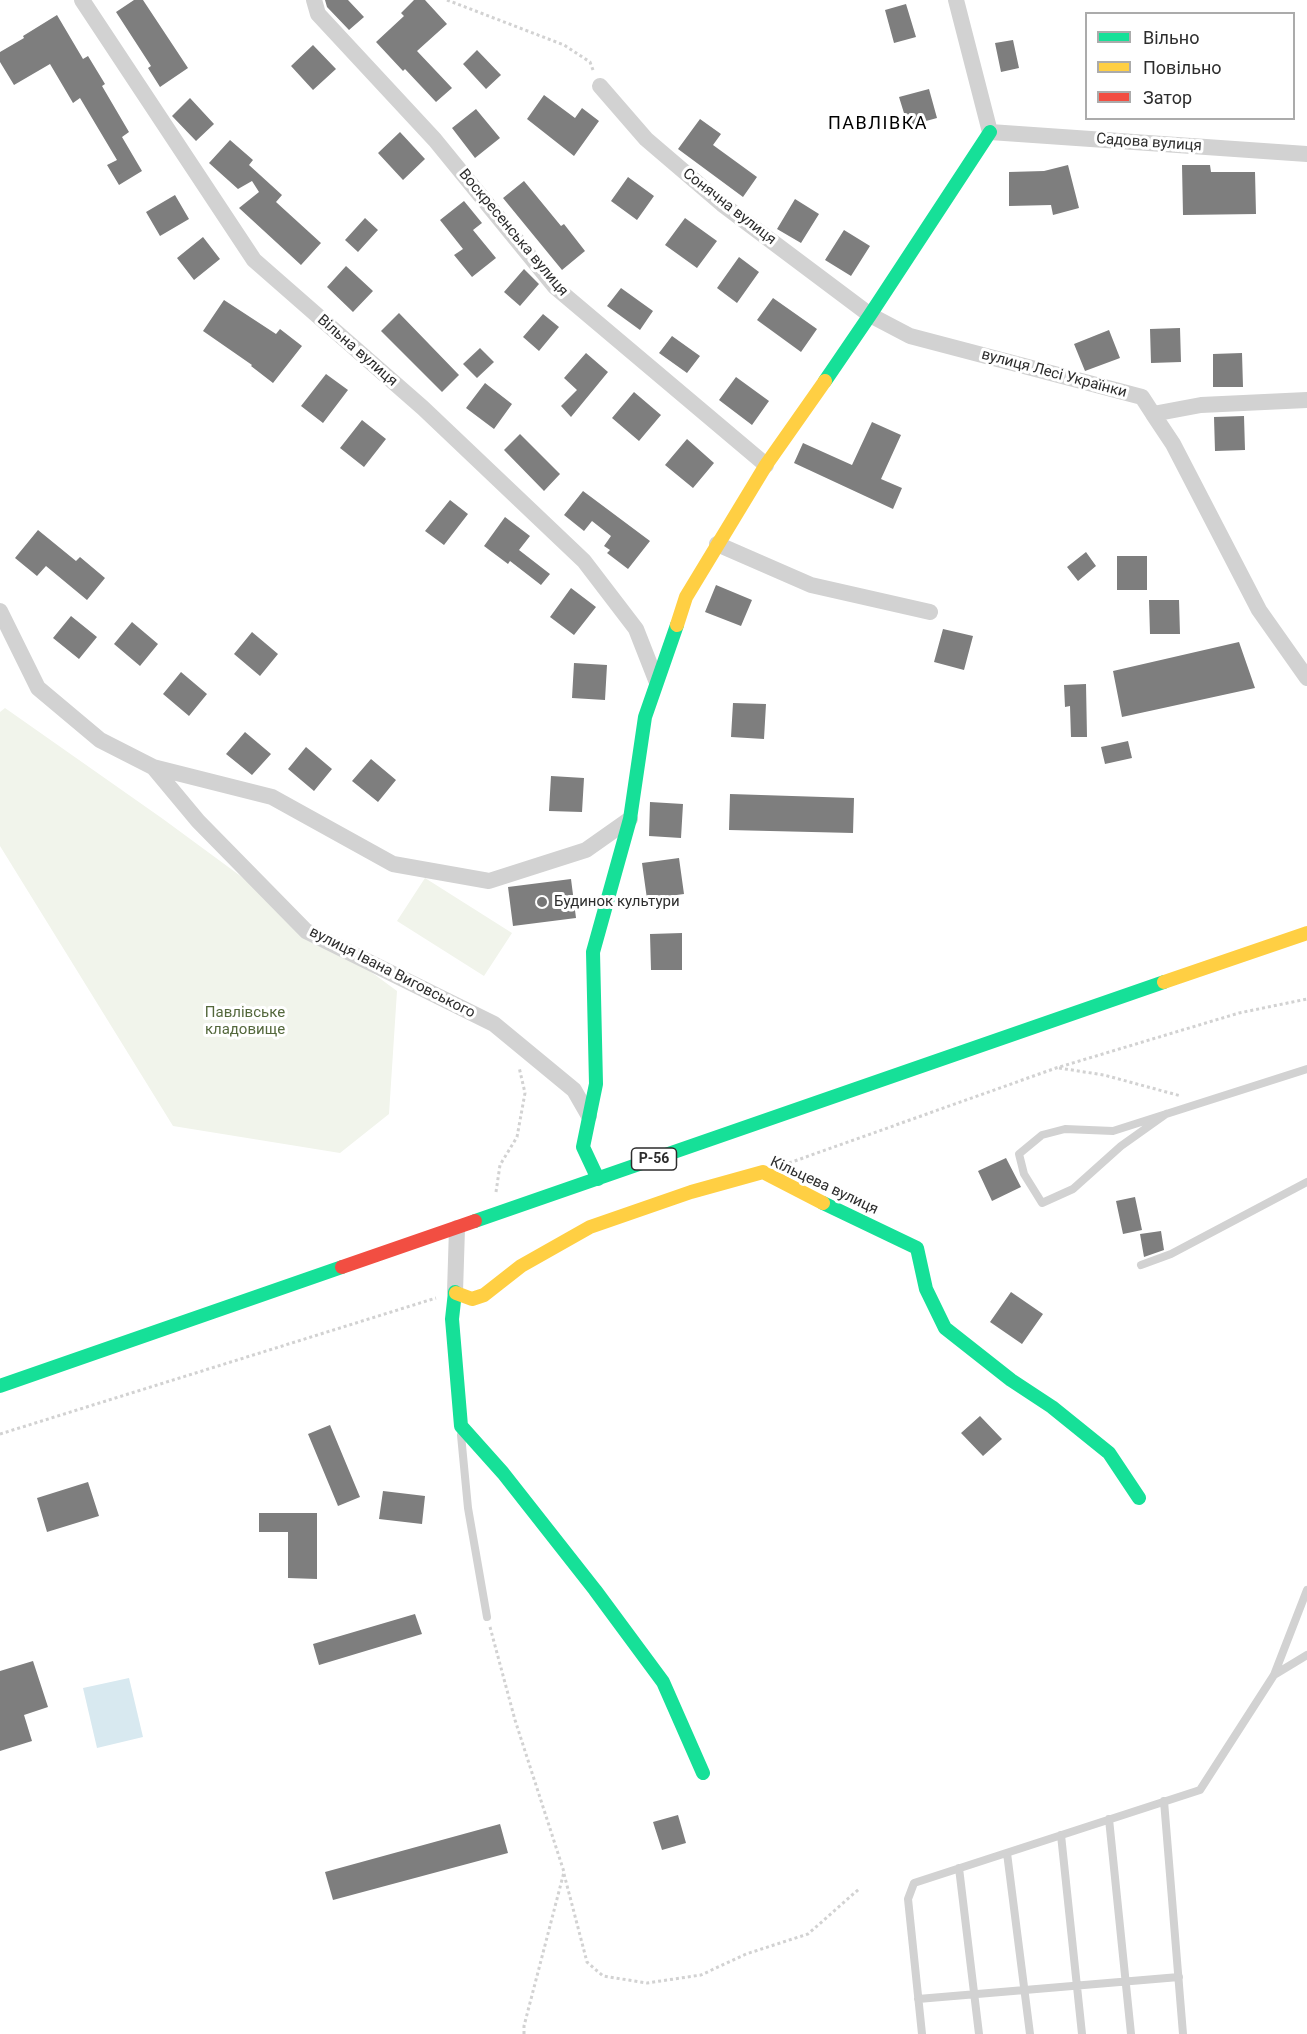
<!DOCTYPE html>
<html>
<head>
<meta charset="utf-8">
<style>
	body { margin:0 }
	#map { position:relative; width:1307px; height:2034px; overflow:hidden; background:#fff; font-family:Roboto,sans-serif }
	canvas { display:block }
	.legend { position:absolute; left:1085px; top:12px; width:210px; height:108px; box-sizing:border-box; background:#fff; border:2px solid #ababab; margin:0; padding:8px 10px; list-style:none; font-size:18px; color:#2d2d2d }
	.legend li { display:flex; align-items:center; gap:12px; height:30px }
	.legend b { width:30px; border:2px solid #ababab }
</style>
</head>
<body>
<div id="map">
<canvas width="1307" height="2034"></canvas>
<ul class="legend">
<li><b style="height:8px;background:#16e098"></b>Вільно</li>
<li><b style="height:8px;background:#ffcf43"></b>Повільно</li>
<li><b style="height:8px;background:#f24e42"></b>Затор</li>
</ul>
</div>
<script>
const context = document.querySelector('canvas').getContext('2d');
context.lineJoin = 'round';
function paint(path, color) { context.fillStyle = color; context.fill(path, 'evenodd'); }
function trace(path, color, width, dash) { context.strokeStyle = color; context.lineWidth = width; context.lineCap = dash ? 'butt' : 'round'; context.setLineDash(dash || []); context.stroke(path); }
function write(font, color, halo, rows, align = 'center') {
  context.font = font + ' Roboto,sans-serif'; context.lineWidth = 6; context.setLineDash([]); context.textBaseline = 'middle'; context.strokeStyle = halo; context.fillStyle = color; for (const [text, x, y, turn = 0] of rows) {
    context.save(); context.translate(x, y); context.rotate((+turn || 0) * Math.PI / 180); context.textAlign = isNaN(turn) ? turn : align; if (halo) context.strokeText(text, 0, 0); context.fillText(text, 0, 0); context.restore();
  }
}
const green = new Path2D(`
	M5,708l158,111 234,172 -8,123 -49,39 -167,-27 -173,-280v-134z
	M425,878l87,55 -28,43 -87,-55z`);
const water = new Path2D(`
	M129,1678l14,59 -46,11 -14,-60z`);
const building = new Path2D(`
	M134,0h9l45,68 -28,19 -12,-19 3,-2 -35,-54z
	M325,0h23l16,17 -15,13 -22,-23z
	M414,0h11l22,24 -30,27 35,37 -16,14 -31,-33 -2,2 -27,-29 28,-26 -3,-3z
	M906,4l10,33 -22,6 -9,-33z
	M57,15l26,44 5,-3 17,28 -3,2 27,46 -7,5 20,34 -23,14 -12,-20 10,-5 -37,-62 -7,5 -23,-39 -36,21 -14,-23v-10l24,-14 -1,-2z
	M1013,40l6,28 -18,4 -6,-29z
	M313,45l23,24 -23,21 -22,-24z
	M477,50l24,25 -15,14 -23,-25z
	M929,89l8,29 -29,8 -9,-29z
	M544,95l31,23 7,-10 17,13 -25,35 -47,-37z
	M190,98l24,26 -18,17 -24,-25z
	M476,109l24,29 -25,20 -23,-30z
	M700,119l21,15 -8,11 44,32 -14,20 -65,-48z
	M400,132l25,27 -22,21 -25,-27z
	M230,140l23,20 -4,5 33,30 -6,7 45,41 -20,22 -62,-57 20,-16 -7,-11 -14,8 -29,-26z
	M1068,165l11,43 -26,7 -2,-10 -42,1v-34l35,-1z
	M1182,165h28l1,7h44l1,42 -73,1z
	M628,177l26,19 -17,24 -26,-19z
	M524,181l37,45 3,-2 21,27 -23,19 -59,-72z
	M175,195l14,24 -29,17 -14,-24z
	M795,199l24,15 -18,29 -24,-14z
	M464,201l18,22 -9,7 23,28 -24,19 -18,-22 9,-6 -23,-29z
	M365,218l13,12 -20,22 -13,-12z
	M685,218l32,23 -20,27 -32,-23z
	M844,230l26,16 -19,30 -26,-16z
	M203,237l17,22 -26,21 -17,-22z
	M739,257l20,15 -22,31 -20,-15z
	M346,266l27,25 -20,21 -26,-25z
	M524,269l15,15 -19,22 -16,-14z
	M621,288l32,23 -13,19 -33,-24z
	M773,298l44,31 -16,23 -44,-32z
	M224,300l52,34 4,-5 22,17 -29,37 -22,-17 1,-1 -49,-34z
	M399,313l60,62 -17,17 -61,-61z
	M543,314l16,13 -20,24 -16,-14z
	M1180,328l1,34 -30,1 -1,-34z
	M1109,330l11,28 -35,13 -11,-27z
	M672,336l28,20 -13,17 -28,-20z
	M480,348l14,14 -17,16 -14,-14z
	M586,353l22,19 -37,45 -10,-11 16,-16 -13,-12z
	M1242,353l1,34h-30v-33z
	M326,374l22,16 -25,33 -22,-17z
	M736,377l33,24 -17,24 -33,-25z
	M485,383l27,21 -18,25 -28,-21z
	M634,392l27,23 -22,26 -27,-23z
	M1244,416l1,34 -30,1 -1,-34z
	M362,420l24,19 -22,28 -24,-19z
	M872,422l29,13 -20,44 21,9 -9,21 -99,-46 9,-20 49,22z
	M520,434l40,40 -16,17 -40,-41z
	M687,439l27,24 -21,25 -28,-23z
	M583,491l67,50 -22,28 -21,-16 3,-3 -6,-4 7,-10 -19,-15 -8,10 -20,-16z
	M450,500l18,14 -24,31 -19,-14z
	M505,517l25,19 -11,14 31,24 -9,11 -31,-24 -2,3 -24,-18z
	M38,530l38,31 4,-4 25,21 -18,22 -41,-34 -9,10 -22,-18z
	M1086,552l10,14 -18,15 -11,-14z
	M1117,556h30v34h-30z
	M716,585l36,15 -11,26 -36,-14z
	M571,588l25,19 -22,28 -24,-18z
	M1149,600h30l1,34h-30z
	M71,616l26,21 -18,22 -26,-21z
	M132,622l26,22 -18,22 -26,-22z
	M943,629l30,7 -9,34 -30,-8z
	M252,632l26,22 -18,22 -26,-22z
	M1239,642l16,46 -133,29 -9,-46z
	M574,663l33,2 -2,35 -33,-2z
	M181,672l26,22 -18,22 -26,-22z
	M1086,684l1,53h-16l-1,-31 -5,1 -1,-22z
	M733,703l33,1 -2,35 -33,-2z
	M245,732l26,22 -19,21 -26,-21z
	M1128,741l4,17 -27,6 -4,-17z
	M306,747l26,22 -18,22 -26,-22z
	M371,759l25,21 -18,22 -26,-21z
	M551,776l33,2 -2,34 -33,-1z
	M730,794l124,4 -1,35 -124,-3z
	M650,802l33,2 -2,34 -32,-2z
	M679,858l5,36 -37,5 -5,-36z
	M571,879l5,39 -63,8 -5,-39z
	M682,933v37h-31l-1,-36z
	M1006,1158l15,29 -29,14 -14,-30z
	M1135,1197l7,33 -19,4 -7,-33z
	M1161,1231l3,19 -20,7 -4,-23z
	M1011,1292l32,22 -21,30 -32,-22z
	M980,1416l22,23 -19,17 -22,-23z
	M330,1425l30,72 -22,9 -30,-72z
	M88,1482l11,34 -52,16 -10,-34z
	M383,1491l42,5 -3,28 -43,-5z
	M259,1513h58v66l-29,-1v-46h-29z
	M415,1614l7,20 -103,31 -6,-21z
	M33,1661l15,46 -24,8 8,26 -32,10v-80z
	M678,1815l8,28 -24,7 -9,-28z
	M500,1824l8,29 -175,47 -8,-28z`);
const path = new Path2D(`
	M447,0l117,45 26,17 3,8
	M1059,1068l45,7 77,21
	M789,1163l267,-95 183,-55 68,-14
	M496,1192l4,-27 17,-28 8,-44 -6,-26
	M0,1434l436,-136
	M490,1627l25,93 49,152 -40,154v8
	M564,1874l23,88 16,14 44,7 54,-8 45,-21 62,-20 51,-45`);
const lane = new Path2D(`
	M1166,1114l-45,32 -48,43 -31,14 -18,-29 -5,-20 23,-19 23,-6 48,2 194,-62
	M1141,1265l30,-11 136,-72
	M461,1435l7,73 19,109
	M1274,1675l33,-20
	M1164,1801l19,233
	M1109,1819l22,215
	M1061,1835l21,199
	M1007,1853l23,181
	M959,1868l20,166
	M918,1999l261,-22
	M922,2034l-14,-135 6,-16 286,-93 74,-115 33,-85`);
const street = new Path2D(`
	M82,0l172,260 169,148 161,153 52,68 20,51
	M314,0l4,14 117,126 120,147 211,178
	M956,0l34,132 317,22
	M600,86l46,53 76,65 148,111 40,21 232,61 11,17 48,-9 106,-5
	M1153,414l20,30 86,166 48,68
	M717,544l94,41 119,27
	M0,611l38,77 62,52 53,27 119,30 121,67 96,17 97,-31 44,-31
	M153,767l45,54 108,110 188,93 80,66 15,26
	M455,1292l2,-64`);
const fast = new Path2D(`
	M825,381l45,-66 120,-183
	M598,1179l-15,-32 13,-63 -3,-132 37,-133 15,-102 32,-92
	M823,1203l94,45 9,41 19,39 66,52 41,27 57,46 30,45
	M475,1221l689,-239
	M456,1293l-1,-1 -3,27 9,107 42,47 92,117 68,92 40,91
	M0,1386l342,-119`);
const slow = new Path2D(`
	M677,625l9,-28 80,-132 59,-84
	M1164,982l143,-49
	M456,1293l16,6 12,-4 37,-29 69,-39 101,-35 72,-20 60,31`);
const jam = new Path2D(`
	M342,1267l133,-46`);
const markers = [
	[542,902,6,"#767676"]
];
const shields = [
	[654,1159,45]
];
const shieldNames = [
	["Р-56",654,1159]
];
const streetNames = [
	["Садова вулиця",1149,143,4],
	["Сонячна вулиця",729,207,38],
	["Воскресенська вулиця",513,233,50],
	["Вільна вулиця",357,351,41],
	["вулиця Лесі Українки",1054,374,15],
	["вулиця Івана Виговського",392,973,27],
	["Кільцева вулиця",824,1186,25]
];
const poiNames = [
	["Будинок культури",554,902]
];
const parkNames = [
	["Павлівське",245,1013],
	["кладовище",245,1030]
];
const quarterNames = [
	["ПАВЛІВКА",878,124]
];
paint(green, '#f1f4eb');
paint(water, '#d8e9f0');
paint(building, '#7e7e7e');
trace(path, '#d2d2d2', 3, [3, 3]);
trace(lane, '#d2d2d2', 8);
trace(street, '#d2d2d2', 16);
trace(fast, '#16e098', 14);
trace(slow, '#ffcf43', 14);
trace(jam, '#f24e42', 14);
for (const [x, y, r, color] of markers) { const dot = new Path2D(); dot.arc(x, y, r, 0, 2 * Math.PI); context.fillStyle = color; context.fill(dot); trace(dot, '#fff', 2); }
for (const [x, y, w] of shields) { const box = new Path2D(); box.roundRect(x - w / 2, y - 11, w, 22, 4.5); context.fillStyle = '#fff'; context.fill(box); trace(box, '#2d2d2d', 1.5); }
write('bold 14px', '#2d2d2d', null, shieldNames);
write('15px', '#2d2d2d', '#fff', streetNames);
write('15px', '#2d2d2d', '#fff', poiNames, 'left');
write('15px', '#54683c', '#fff', parkNames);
context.letterSpacing = '1.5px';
write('18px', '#000', '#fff', quarterNames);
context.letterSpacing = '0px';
</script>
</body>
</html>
